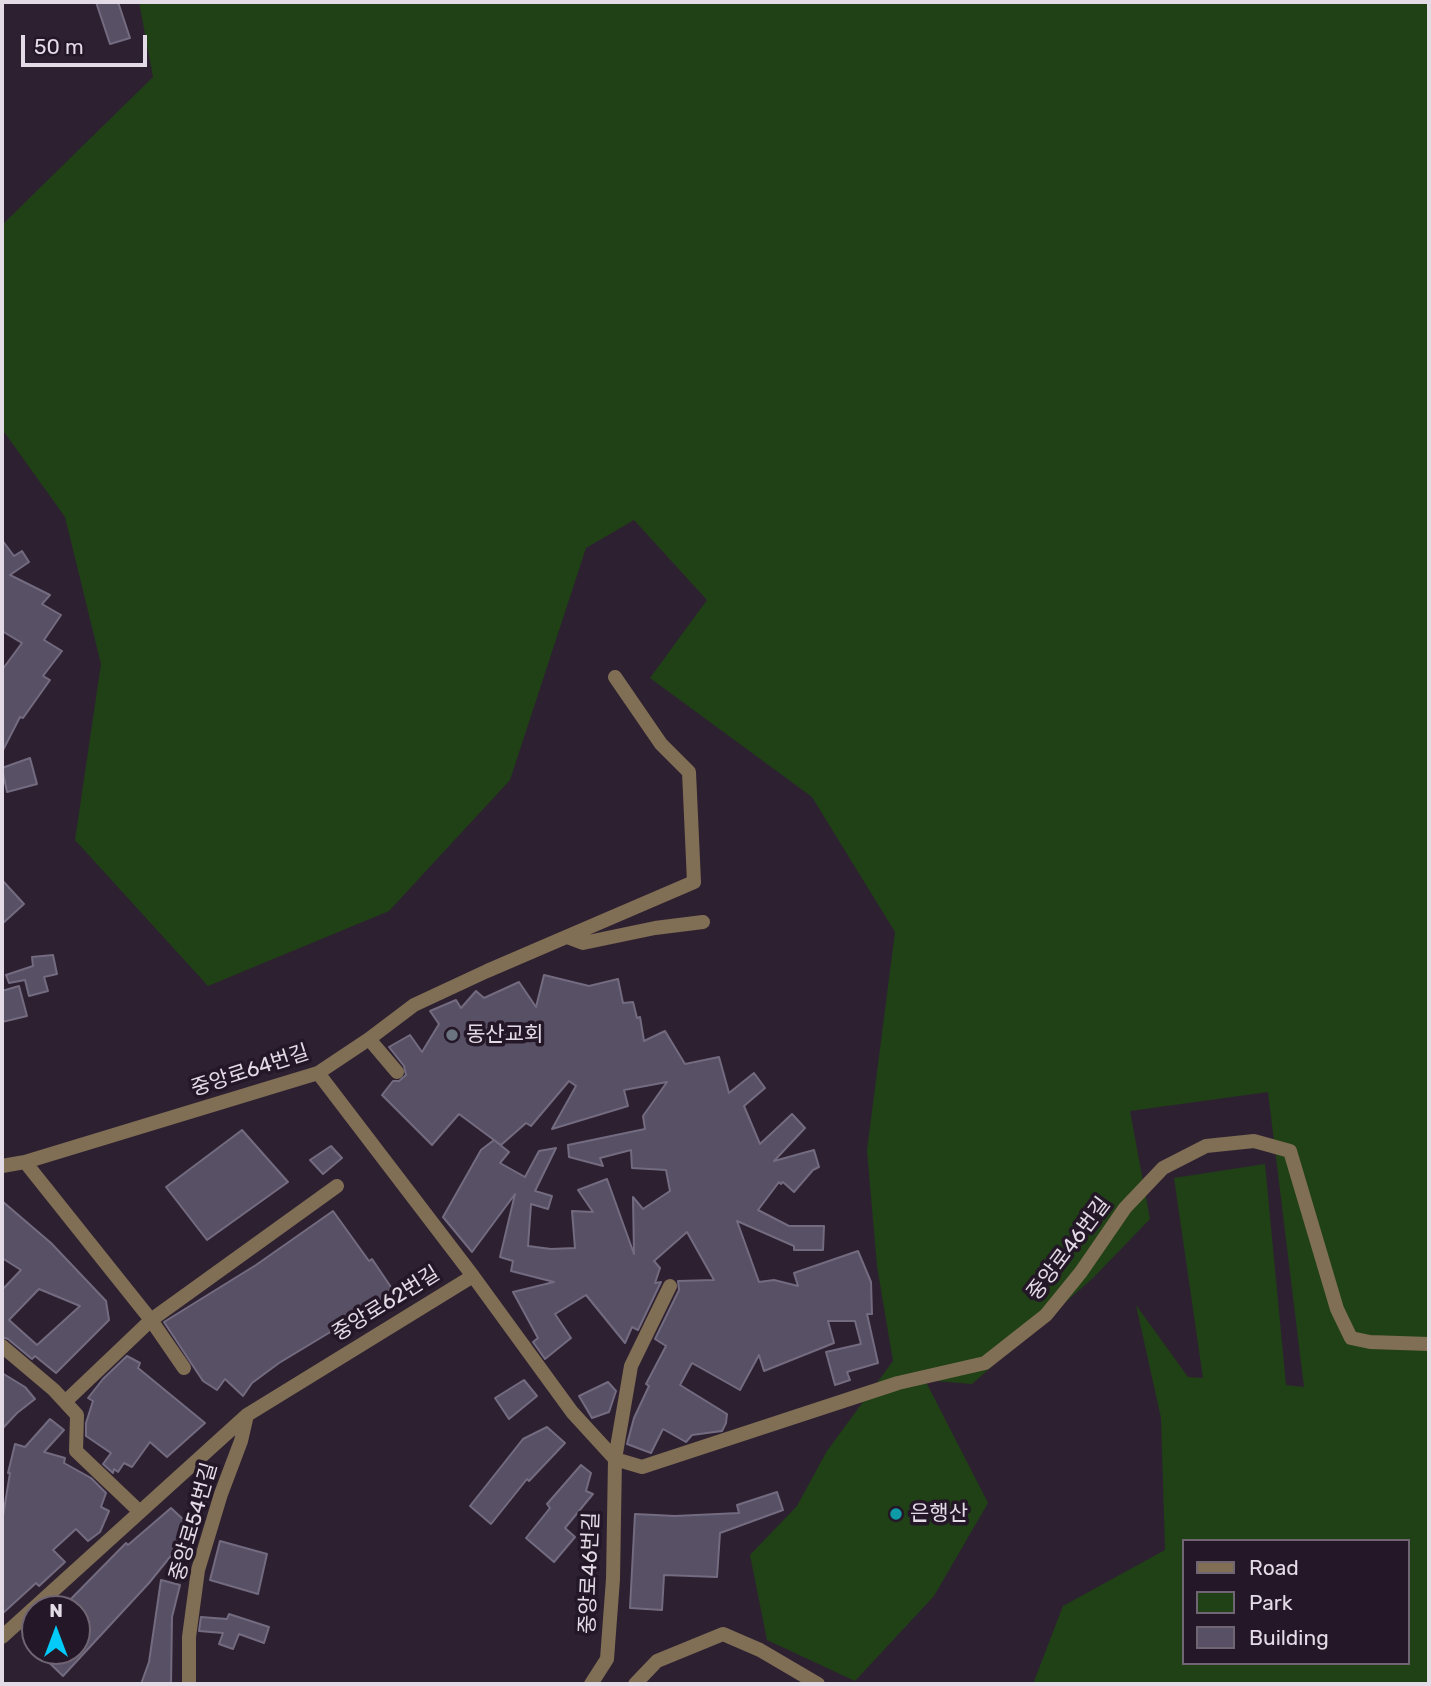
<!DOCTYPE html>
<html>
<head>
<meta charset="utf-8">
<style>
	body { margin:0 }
	#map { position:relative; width:1431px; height:1686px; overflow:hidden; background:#2d2131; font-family:Rubik,sans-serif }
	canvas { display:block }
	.frame { position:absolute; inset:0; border:4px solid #e3dbe6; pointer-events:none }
	.legend { position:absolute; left:1182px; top:1539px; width:228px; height:126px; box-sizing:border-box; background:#241727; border:2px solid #706573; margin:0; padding:9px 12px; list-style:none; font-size:21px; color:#e3dbe6 }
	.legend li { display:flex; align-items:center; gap:14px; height:35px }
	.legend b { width:35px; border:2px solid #706573 }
	.north { position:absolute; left:21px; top:1595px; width:70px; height:70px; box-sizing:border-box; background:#241727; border:2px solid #706573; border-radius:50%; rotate:0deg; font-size:19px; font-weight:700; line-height:28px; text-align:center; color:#e3dbe6 }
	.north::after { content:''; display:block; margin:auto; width:24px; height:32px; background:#03cbf9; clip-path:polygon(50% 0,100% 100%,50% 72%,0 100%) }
	.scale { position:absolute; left:21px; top:35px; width:126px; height:32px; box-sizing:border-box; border:4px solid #e3dbe6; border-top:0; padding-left:9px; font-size:21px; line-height:24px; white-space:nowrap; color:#e3dbe6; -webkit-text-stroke:5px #241727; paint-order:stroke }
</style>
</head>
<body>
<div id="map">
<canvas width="1431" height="1686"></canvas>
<div class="frame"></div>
<ul class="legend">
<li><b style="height:9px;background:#806e55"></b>Road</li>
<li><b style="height:19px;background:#204016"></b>Park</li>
<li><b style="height:19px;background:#585064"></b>Building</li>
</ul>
<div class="north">N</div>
<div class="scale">50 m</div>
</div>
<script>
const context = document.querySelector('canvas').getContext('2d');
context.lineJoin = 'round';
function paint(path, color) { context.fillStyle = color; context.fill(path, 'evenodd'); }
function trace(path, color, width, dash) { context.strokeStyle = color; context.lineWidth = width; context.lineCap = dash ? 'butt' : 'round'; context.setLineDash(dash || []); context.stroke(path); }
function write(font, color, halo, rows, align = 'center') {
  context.font = font + ' Rubik,"Noto Sans KR",sans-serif'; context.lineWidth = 7; context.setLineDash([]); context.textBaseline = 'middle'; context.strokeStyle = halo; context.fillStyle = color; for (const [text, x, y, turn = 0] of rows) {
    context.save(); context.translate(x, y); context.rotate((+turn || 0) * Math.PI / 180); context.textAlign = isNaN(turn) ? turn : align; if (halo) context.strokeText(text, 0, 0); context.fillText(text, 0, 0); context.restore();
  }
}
const green = new Path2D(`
	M139,2h1290v1682h-396l30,-78 102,-56 -4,-132 -25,-113 52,72 15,1 -29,-200 91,-14 21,221 18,2 -36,-295 -138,19 20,108 -57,59 -121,106 -47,-4 63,123 -54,93 -79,85 -88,-41 -17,-85 47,-49 30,-55 66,-90 -16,-95 -10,-116 28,-218 -83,-135 -162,-119 57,-78 -73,-80 -48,28 -76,232 -121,131 -181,75 -133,-146 26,-176 -36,-147 -63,-88v-204l151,-148zM1184,1541h224v122h-224z`);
const building = new Path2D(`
	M96,2h22l12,36 -20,6z
	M2,540l12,16 8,-5 7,11 -19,13 40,20 -8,9 19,11 -17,25 18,11 -19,25 7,4 -27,38 -3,-1 -18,35v-82l20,-27 -20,-12z
	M30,758l7,26 -30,8 -5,-24z
	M2,880l22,24 -22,20z
	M53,955l4,19 -13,3 4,14 -19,5 -4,-16 -16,3 -3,-8 27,-9 -1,-9z
	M544,975l45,11 29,-7 5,24 10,-1 4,16 3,-1 4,24 21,-10 20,33 34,-7 10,36 25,-20 11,15 -21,18 16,38 32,-30 13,14 -31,33 40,-11 5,17 -6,3 -19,22 -11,-10 -2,2 -2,-2 -21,28 31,16h35l-1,24h-29v-4l-57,-25 22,61 15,-2 24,6 -4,-13 64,-22 13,31 1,32h-5l11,49 -31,9 3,8 -15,5 -9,-33 35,-8 -6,-23h-27l6,22 -70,28 -5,-16 -19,35 -48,-27 -12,22 47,29 -1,9 -4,8 -30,4 -6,7 -23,-13 -12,24 -24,-9 7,-26 15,-32 -3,-2 20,-38 -11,-7 24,-49 -1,-9 36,-1 -27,-48 -33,29 6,7 -5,15 6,-1 -23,48 -6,-3 -7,16 -39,-48 -31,19 16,24 -26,21 -12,-17 5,-4 -25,-46 41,-10 -43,-11 2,-10 -13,-4 15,-63 -43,58 -29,-35 38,-67 13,-10 -35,-26 -27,31 -50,-50 11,-14h6l7,-6 -2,-9 -15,-19 21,-12 12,17 17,-28 -9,-13 26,-11 5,8 15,-17 8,7 35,-16 17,25zM569,1081l7,5 -24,43 76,-23 -4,-16 43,-8 -24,34 2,13 -77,16 1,12 34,9 -3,-8 31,-8 1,18 34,2 4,21 -27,18 -10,-12 1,57 -27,-75 -29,11 15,22 -21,-1 3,37 -24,1 -23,-3 3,-42 17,5 4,-13 -17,-5 21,-43 -17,3 -14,26 -25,-14 9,-11 -15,-12 7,5 25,-22 5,3z
	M19,986l8,30 -25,6v-31z
	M242,1130l46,52 -81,58 -41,-53z
	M331,1146l11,12 -19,16 -13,-14z
	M2,1201l49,42 55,58 3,19 -53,53 -21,-17 -3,3 -24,-20 -6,-2v-47l19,-20 -19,-12zM39,1289l41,17 -43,39 -28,-25z
	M333,1211l36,50 3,-2 23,34 -116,70 -27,20 -9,13 -18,-17 -8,11 -14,-9 -39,-59 92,-57z
	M127,1356l13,7 -2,5 67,55 -38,34 -17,-15 -18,25 -8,-4 -6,9 -4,-3 -1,4 -10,-9 8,-11 -25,-17v-13l7,-22 -5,-3 15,-19z
	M2,1373l23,14 10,12 -18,14 -15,16z
	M524,1380l13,16 -28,23 -14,-21z
	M608,1382l8,9 -7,21 -17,6 -13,-22z
	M50,1419l14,11 -20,22 21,6 -1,5 27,15 15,15 -5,14 8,4 -9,21 -12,9 -12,-12 -23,21 12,12 -26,24 -3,-3 -34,31v-92l8,-49h-2l7,-29 10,3z
	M547,1427l18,16 -36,38 -2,-2 -36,45 -21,-18 53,-67z
	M581,1465l10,8 -5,18 7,3 -28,34 10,9 -21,25 -28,-24 24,-30 -3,-4z
	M200,1481l13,4 -9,19 -12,-7z
	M777,1492l6,18 -63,23 -3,44 -53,-2 -2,35 -32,-2 5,-94 40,2 64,-3 -2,-8z
	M171,1508l16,15 -5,19 -33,41 -86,93 -26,-25h40v-42h-16l65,-66 2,2z
	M220,1541l47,13 -9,40 -48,-14z
	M161,1580l19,5 -8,32 -1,67h-30l8,-22z
	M229,1614l40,13 -5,16 -25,-9 -6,15 -14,-5 4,-11 -24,-2 2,-14 26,2z`);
const minor = new Path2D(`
	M567,937l16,6 72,-15 48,-6
	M369,1039l28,33
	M318,1073l155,203
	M25,1162l126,158 33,48
	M2,1166l23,-4 293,-89 51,-34 45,-34 73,-34 207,-89 -5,-110 -28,-28 -46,-67
	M2,1346l52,44 23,25 -1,36 63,60
	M66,1401l85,-81 186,-134
	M2,1637l245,-222 226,-139 99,136 43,47 27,8 256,-84 87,-20 61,-48 35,-43 44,-64 38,-40 43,-22 48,-5 36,10 47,158 14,29 19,4 59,2
	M189,1684v-47l9,-67 23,-76 20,-53 6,-26
	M591,1684l16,-25 6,-80 2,-120 16,-93 39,-80
	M635,1684l22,-23 66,-27 37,16 58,34`);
const markers = [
	[452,1035,7,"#6b7280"],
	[896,1514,7,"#0f9aa8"]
];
const poiNames = [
	["동산교회",466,1035],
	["은행산",910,1514]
];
const streetNames = [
	["중앙로64번길",250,1071,-18],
	["중앙로46번길",1069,1249,-53],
	["중앙로62번길",386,1304,-32],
	["중앙로54번길",194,1522,-74],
	["중앙로46번길",590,1573,-88]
];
paint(green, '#204016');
paint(building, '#585064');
trace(building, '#736b80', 2);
trace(minor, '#806e55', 14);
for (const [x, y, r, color] of markers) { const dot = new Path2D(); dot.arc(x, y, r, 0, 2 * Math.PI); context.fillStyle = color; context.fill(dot); trace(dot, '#241727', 2.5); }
write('21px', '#e3dbe6', '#241727', poiNames, 'left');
write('21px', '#e3dbe6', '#241727', streetNames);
</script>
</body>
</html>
